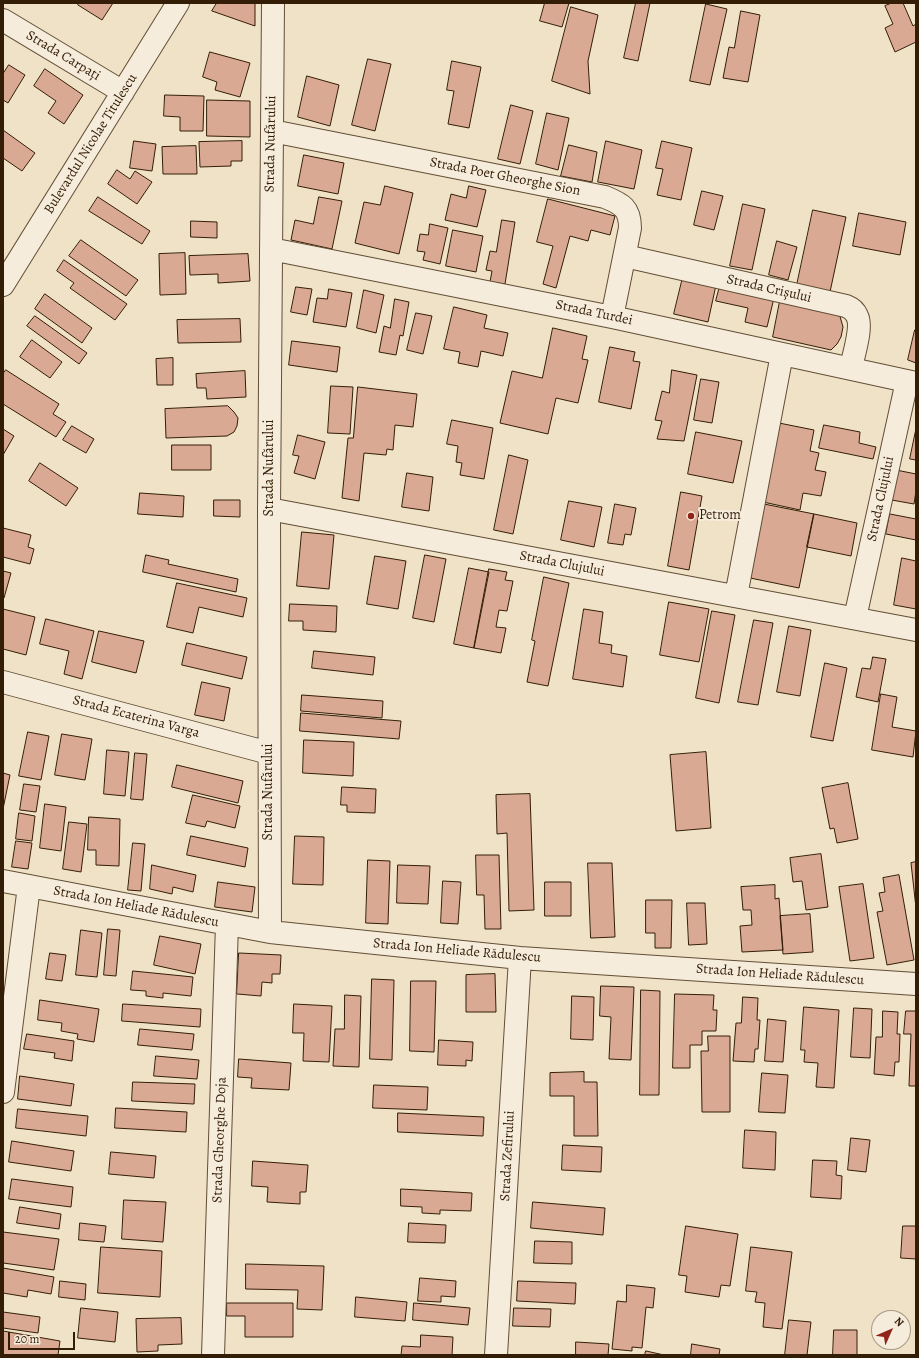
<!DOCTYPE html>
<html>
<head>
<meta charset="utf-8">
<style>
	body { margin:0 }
	#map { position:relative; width:919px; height:1358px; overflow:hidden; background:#efe2c7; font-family:Alegreya,serif }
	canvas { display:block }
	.frame { position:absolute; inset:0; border:4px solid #341d06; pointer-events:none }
	.north { position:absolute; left:871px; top:1310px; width:40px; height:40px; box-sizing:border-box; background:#f5ecdb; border:1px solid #a89986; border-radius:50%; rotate:45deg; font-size:11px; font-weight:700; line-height:16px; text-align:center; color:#341d06 }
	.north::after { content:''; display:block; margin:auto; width:14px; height:18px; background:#8f2418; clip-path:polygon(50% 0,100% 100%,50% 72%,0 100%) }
	.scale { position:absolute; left:8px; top:1332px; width:67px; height:18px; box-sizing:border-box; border:2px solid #341d06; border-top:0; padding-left:5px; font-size:12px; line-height:14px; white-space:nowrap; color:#341d06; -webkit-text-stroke:3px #f5ecdb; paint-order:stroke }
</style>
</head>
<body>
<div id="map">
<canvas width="919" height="1358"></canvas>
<div class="frame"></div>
<div class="north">N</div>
<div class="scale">20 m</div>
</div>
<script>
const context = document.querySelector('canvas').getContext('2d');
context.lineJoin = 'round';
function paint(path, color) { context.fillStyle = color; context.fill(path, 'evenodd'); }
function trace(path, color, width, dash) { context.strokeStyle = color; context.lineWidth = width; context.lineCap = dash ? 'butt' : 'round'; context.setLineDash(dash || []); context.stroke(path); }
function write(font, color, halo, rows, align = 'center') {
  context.font = font + ' Alegreya,serif'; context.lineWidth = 4; context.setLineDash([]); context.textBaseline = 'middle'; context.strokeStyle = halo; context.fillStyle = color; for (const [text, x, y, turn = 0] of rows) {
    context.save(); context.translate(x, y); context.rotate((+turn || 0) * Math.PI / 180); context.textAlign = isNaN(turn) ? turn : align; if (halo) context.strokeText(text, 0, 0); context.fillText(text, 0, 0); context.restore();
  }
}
const building = new Path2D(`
	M79,3h34l-11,17 -24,-15z
	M217,3h38v23l-43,-15z
	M545,3h24l-7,24 -22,-6z
	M636,3h14l-12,58 -14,-3z
	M892,3h11l10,23 3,-2v18l-21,10 -10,-24 8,-4 -8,-18z
	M706,4l21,5 -17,76 -20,-4z
	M571,7l27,8 -10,46 2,33 -38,-13z
	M741,11l19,4 -12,67 -25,-4 6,-31 5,1z
	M210,52l40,11 -10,34 -25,-7 2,-8 -14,-5z
	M368,59l23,5 -16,67 -23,-6z
	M452,61l29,6 -12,61 -21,-4 6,-33 -7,-1z
	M9,65l16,10 -17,28 -5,-3v-26z
	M45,69l38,26 -19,29 -16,-11 8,-12 -22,-15z
	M307,76l32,9 -9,41 -32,-9z
	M165,95l39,1 -1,35h-23v-14l-16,-1z
	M207,100l43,1v36l-43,-1z
	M511,105l22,6 -13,53 -22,-5z
	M547,113l22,5 -11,52 -22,-6z
	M3,130l32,23 -13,18 -19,-13z
	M134,141l22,3 -4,27 -22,-3z
	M242,141v20h-11v5l-31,1 -1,-25z
	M606,141l36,9 -8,39 -36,-7z
	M662,141l30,7 -11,52 -24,-5 6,-26 -7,-1z
	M569,145l28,7 -5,30 -31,-6z
	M196,146l1,28h-34l-1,-27z
	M304,155l40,8 -6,31 -40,-8z
	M117,170l13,9 5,-8 17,11 -15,22 -29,-20z
	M385,186l28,7 -14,61 -44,-11 9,-41 16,3z
	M469,186l17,4 -9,37 -32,-7 6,-26 15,4z
	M702,191l21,5 -9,34 -20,-5z
	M98,197l52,34 -8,13 -53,-33z
	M319,197l23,4 -10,48 -41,-9 4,-20 18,4z
	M548,199l67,17 -5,19 -19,-5 -3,11 -18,-5 -14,52 -13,-4 10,-38 -16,-4z
	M743,204l22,5 -13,61 -22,-4z
	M813,210l33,7 -16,75 -33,-7z
	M859,213l47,9 -6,33 -47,-9z
	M502,220l13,2 -10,62 -15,-2 2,-11 -6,-1 4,-19 6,1z
	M191,221l26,1v16l-26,-1z
	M430,224l18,4 -8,36 -17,-4 2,-8 -8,-1 3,-17 8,1z
	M453,230l30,6 -7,36 -30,-6z
	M81,240l57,40 -12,16 -57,-40z
	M777,241l20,6 -9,33 -19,-5z
	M185,253l1,41 -26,1 -1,-41z
	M248,254l2,27 -32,2v-9l-28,1 -1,-19z
	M64,260l63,44 -12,16 -45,-32 4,-5 -17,-12z
	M683,277l33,8 -8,37 -34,-8z
	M720,286l54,12 -7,29 -22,-5 3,-14 -32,-7z
	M296,287l16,2 -5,26 -16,-3z
	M329,289l23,4 -6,34 -33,-5 4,-24 10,1z
	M364,290l20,5 -8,38 -19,-5z
	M45,294l47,34 -10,15 -47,-34z
	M395,299l14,3 -6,34 -3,-1 -4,20 -17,-3 5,-26 6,2z
	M780,301l59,12 4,14 -2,10 -4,7 -6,6 -58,-13z
	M454,307l33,8 -3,13 24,5 -5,23 -22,-5 -3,16 -20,-4 2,-11 -16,-3z
	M416,313l16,3 -9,38 -16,-4z
	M35,316l52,37 -8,11 -52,-38z
	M240,319l1,23 -63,1 -1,-23z
	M553,328l34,8 -5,23 6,1 -10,43 -22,-5 -8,36 -48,-11 12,-52 30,7z
	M915,330h1v33l-8,-3z
	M32,340l30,22 -12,16 -30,-21z
	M292,341l48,6 -3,25 -48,-7z
	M610,347l25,5 -2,9 7,1 -9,47 -32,-7z
	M173,358v27h-16l-1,-26z
	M6,370l53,34 -6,10 13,8 -10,15 -53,-33v-30z
	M672,370l25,5 -13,66 -27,-2 5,-18 -7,-1 7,-29 7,2z
	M245,371l1,26 -39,2 -1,-11h-9l-1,-14z
	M701,379l18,3 -7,41 -18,-3z
	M331,386l22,1 -3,47 -22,-1z
	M358,387l59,7 -4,33 -18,-2 -2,25 -6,-1 -1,6 -22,-2 -5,48 -17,-3 6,-60h5z
	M228,406l6,6 4,6 -1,8 -3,6 -7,4 -61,2 -1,-29z
	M452,420l41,8 -9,51 -24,-4 2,-12 -6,-1 2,-16 -11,-2z
	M779,423l35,7 -4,21 9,2 -4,17 11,2 -5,24 -18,-3 -3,17 -37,-8z
	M824,425l36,7 -1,11 17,4 -3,12 -54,-11z
	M72,426l22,13 -8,14 -23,-13z
	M3,429l11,7 -11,19z
	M916,429v31l-6,-1z
	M696,432l46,9 -9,42 -45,-9z
	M298,435l27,7 -10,37 -21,-6 5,-17 -6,-1z
	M172,445h39v25h-39z
	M509,455l19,5 -15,74 -19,-4z
	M40,463l38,25 -12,18 -37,-25z
	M891,469l25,5v17l-2,13 -28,-5z
	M407,473l26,4 -4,34 -27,-4z
	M681,492l21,4 -13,74 -21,-4z
	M140,493l44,3 -1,21 -45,-3z
	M214,500h26v17l-26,-1z
	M569,501l33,6 -8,40 -33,-7z
	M615,504l21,4 -5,27 -6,-1 -2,11 -15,-2z
	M764,504l50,10 -15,74 -49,-10z
	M814,514l43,9 -6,33 -44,-9z
	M890,514l26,5v21l-30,-6z
	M3,528l28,7 -3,12 6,2 -4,15 -27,-7z
	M302,532l32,3 -5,54 -32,-3z
	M146,555l23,5 -1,4 70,15 -2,13 -93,-20z
	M425,555l21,4 -12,63 -21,-4z
	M375,556l31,5 -8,48 -31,-5z
	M902,558l14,3v48l-22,-4z
	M469,568l20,4 -15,76 -20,-4z
	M489,569l18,3 -2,8 8,1 -6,30 -8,-1 -3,17 10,1 -5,25 -27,-5z
	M3,571l8,2 -7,25h-1z
	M544,577l25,6 -21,103 -21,-4 8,-41 -3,-1z
	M177,583l70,15 -4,19 -44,-10 -6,26 -26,-6z
	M669,602l40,7 -10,53 -39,-7z
	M290,604l47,2 -1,26 -33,-2v-9h-14z
	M3,609l32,8 -9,38 -23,-6z
	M584,609l19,3 -4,31 13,2 -1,8 16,3 -4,31 -50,-8z
	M712,611l23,4 -16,88 -23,-5z
	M46,619l48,12 -12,48 -18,-5 5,-23 -29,-7z
	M754,620l19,3 -15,82 -20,-3z
	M789,626l22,4 -11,66 -23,-4z
	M99,631l45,10 -8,32 -44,-11z
	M187,643l60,14 -5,22 -60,-14z
	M314,651l61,6 -2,18 -61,-7z
	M873,657l13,2 -8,43 -22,-5 6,-29 8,1z
	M825,663l22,5 -14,73 -22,-4z
	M202,682l28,6 -6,33 -29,-6z
	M881,694l16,3 -5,30 24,4 -3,26 -41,-7z
	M302,695l81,6 -1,17 -81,-7z
	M301,713l100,8 -2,18 -99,-8z
	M28,732l21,4 -8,44 -22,-4z
	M62,734l30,5 -7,41 -30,-5z
	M304,740l50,2 -1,34 -50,-3z
	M107,750l22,2 -4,44 -21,-2z
	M706,752l5,76 -35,3 -6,-76z
	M135,753l12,1 -4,46 -12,-1z
	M177,765l66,16 -5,22 -66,-16z
	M3,773l7,2 -7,34z
	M848,783l10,56 -21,4 -3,-15 -4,1 -8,-41z
	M24,784l16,2 -4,26 -16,-2z
	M342,787l34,2 -1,24 -28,-1v-7h-6z
	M530,794l4,116 -25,1 -2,-78 -10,1 -1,-39z
	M193,795l47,11 -5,22 -28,-7 -2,6 -19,-4z
	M45,804l21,3 -5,44 -21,-3z
	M19,813l16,3 -3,25 -16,-2z
	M89,817l31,2 -1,47 -23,-1v-15h-8z
	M69,822l18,2 -6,48 -18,-3z
	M191,836l57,12 -3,19 -58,-12z
	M295,836l29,1 -1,48 -30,-1z
	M16,841l16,2 -4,26 -16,-2z
	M133,843l12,1 -4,47 -13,-1z
	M821,854l7,53 -22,3 -4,-29 -9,1 -3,-24z
	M476,855h23l2,74h-16l-1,-34h-7z
	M368,860l22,1 -2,63 -22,-1z
	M916,862v46l-5,-45z
	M588,863h24l3,74 -24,1z
	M152,865l44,10 -3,17 -20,-5 -1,7 -22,-5z
	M398,865l32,1 -2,38 -31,-1z
	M899,875l15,85 -27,5 -10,-53 6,-1 -4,-18 6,-1 -2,-14z
	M443,881l18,1 -3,42 -17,-1z
	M218,882l37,5 -3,25 -37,-5z
	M545,882h26v34h-26z
	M863,884l11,74 -24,3 -11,-74z
	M775,885v14l4,-1 4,52 -41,2 -2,-26 12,-1 -1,-15h-8l-2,-23z
	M646,900h26l-1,48h-16v-15h-9z
	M687,903h18l2,41 -18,1z
	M810,914l3,38 -30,2 -3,-38z
	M108,929l12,1 -4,46 -12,-1z
	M81,930l21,3 -5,44 -21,-2z
	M160,936l41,8 -6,30 -41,-9z
	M50,953l16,2 -4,26 -16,-2z
	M239,953l42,2 -1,19h-8v9l-10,-1 -1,14 -24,-2z
	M133,971l60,6 -2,19 -28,-3v5l-17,-2v-5l-15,-1z
	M495,974l1,38h-30v-37z
	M372,979l22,1 -2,80 -22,-1z
	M411,981h25l-2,71 -24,-1z
	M601,986l33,1 -3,73 -22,-1 2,-42 -11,-1z
	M641,990l19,1 -1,104h-19z
	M675,994l39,1 -1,15h4l-1,21h-14v14h-12v23h-17z
	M345,995l16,1 -2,71 -26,-1 2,-37h9z
	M572,996l22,1 -1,43 -22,-1z
	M743,997l15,1 -1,22h3l-2,29h-3l-1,13 -21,-1 3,-38h5z
	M40,1000l59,9 -5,33 -17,-3 1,-5 -17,-3 1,-8 -24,-3z
	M123,1004l78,5 -1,18 -78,-6z
	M294,1004l38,2 -3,56 -26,-1 1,-28h-11z
	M804,1007l35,3 -5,78 -18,-1 2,-24 -14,-1 1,-12h-4z
	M854,1008l18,1 -2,49 -19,-1z
	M883,1011l15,1 -1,22h3l-1,28h-4l-1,14 -20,-2 2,-37h6z
	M906,1011h10v75h-7l2,-52h-7z
	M768,1019l18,2 -3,41 -18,-1z
	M140,1029l54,5 -2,16 -54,-5z
	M27,1034l47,7 -2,20 -18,-3 1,-5 -31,-4z
	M708,1036h22v76h-28l-1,-61h7z
	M439,1040l34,2 -1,19 -6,-1v6l-28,-1z
	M156,1056l43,4 -2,19 -43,-3z
	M239,1059l52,4 -2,27 -38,-2 1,-10 -14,-1z
	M584,1072v10h13l1,54h-24v-40h-24v-23z
	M762,1073l26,2 -3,38 -26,-1z
	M20,1076l54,8 -3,22 -53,-7z
	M133,1082l62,2 -1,20 -62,-3z
	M374,1085l54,2 -1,23 -54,-2z
	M116,1108l71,4 -1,20 -71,-4z
	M18,1109l70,7 -2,20 -70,-8z
	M398,1113l86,4 -1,19 -85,-4z
	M745,1130l31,2 -1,38 -32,-2z
	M851,1138l19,2 -4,32 -18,-2z
	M12,1141l62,10 -3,20 -62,-9z
	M563,1145l39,2 -1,25 -39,-2z
	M111,1152l45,4 -2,22 -45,-4z
	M813,1160l24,1 -1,14 6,1 -1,23 -30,-2z
	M253,1161l55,4 -2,27h-6v12l-33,-2 1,-15 -16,-1z
	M12,1179l61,8 -2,20 -62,-8z
	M401,1189l71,4 -1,18 -31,-1v4l-18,-1v-6l-21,-1z
	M124,1200l42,2 -3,40 -41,-3z
	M533,1202l72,6 -2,27 -72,-7z
	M20,1207l41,7 -2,15 -42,-6z
	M80,1223l26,3 -2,16 -25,-2z
	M409,1223l37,2 -1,18 -37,-1z
	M686,1226l52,8 -8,52 -9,-1 -2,12 -34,-5 2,-16 -8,-1z
	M903,1226h13v33l-15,-1z
	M3,1232l56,7 -5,31 -51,-7z
	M535,1241l37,1v22l-38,-1z
	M101,1247l61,4 -2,46 -62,-4z
	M751,1247l41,5 -10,77 -19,-2 2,-24 -10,-1 2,-10 -11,-1z
	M246,1264l78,2 -2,44 -25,-1 1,-19 -52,-1z
	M3,1268l51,9 -3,17 -23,-4 -1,7 -24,-4z
	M420,1278l36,3 -1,16 -14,-1v6l-23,-1z
	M60,1281l26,3 -1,16 -26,-3z
	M518,1281l58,2 -1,21 -58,-3z
	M627,1285l28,3 -2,20 -7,-1 -4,41 -10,-1v4l-20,-2 5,-48 9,1z
	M356,1297l51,5 -2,19 -50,-4z
	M227,1303h66v34h-48v-21h-18z
	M414,1303l56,5 -2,17 -55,-5z
	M81,1308l37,4 -3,30 -37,-4z
	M514,1308l37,1 -1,18 -37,-1z
	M3,1312l37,5 -2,16 -35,-5z
	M181,1318l1,26 -24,1v6l-21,1 -1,-33z
	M789,1320l22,2 -4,33h-22z
	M834,1330h23v25h-24z
	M3,1331l57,10 -2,14h-55z
	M421,1335l32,2 -1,18h-51l1,-9 18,1z
	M576,1342l33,2 -1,11h-32z
	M692,1344l28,5 -1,6h-28z
	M646,1351l18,4h-19z`);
const minor = new Path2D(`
	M3,20l120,72
	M272,131l333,66c17,7 25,11 25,31l-18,89
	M271,249l341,68 304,66
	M625,256l221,50c5,2 9,5 11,10 6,11 -4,40 -6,52
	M3,285l175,-282
	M269,509l647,121
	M736,596l46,-242
	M855,618l52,-237
	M3,682l266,71
	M3,881l267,51 250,26 396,26
	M270,932l-1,-423 4,-506
	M3,1092l26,-206
	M213,1355l14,-431
	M496,1355l24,-397`);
const markers = [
	[691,516,4,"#8f2418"]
];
const streetNames = [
	["Strada Carpați",63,56,31],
	["Bulevardul Nicolae Titulescu",91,144,-58],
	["Strada Nufărului",271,144,-89],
	["Strada Poet Gheorghe Sion",505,177,11],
	["Strada Crișului",769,289,13],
	["Strada Turdei",594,313,12],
	["Strada Nufărului",270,468,-90],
	["Strada Clujului",881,499,-78],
	["Strada Clujului",562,564,11],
	["Strada Ecaterina Varga",136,717,15],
	["Strada Nufărului",269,792,-90],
	["Strada Ion Heliade Rădulescu",136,907,11],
	["Strada Ion Heliade Rădulescu",457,951,5],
	["Strada Ion Heliade Rădulescu",780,975,4],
	["Strada Gheorghe Doja",220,1140,-88],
	["Strada Zefirului",508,1156,-87]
];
const poiNames = [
	["Petrom",699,516]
];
paint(building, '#daa994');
trace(building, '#341d06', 1);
trace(minor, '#634e36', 24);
trace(minor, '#f5ecdb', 22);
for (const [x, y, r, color] of markers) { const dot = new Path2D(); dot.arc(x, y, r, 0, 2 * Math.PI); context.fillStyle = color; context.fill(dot); trace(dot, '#f5ecdb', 1.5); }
write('14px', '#341d06', '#f5ecdb', streetNames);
write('14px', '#341d06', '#f5ecdb', poiNames, 'left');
</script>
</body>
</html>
